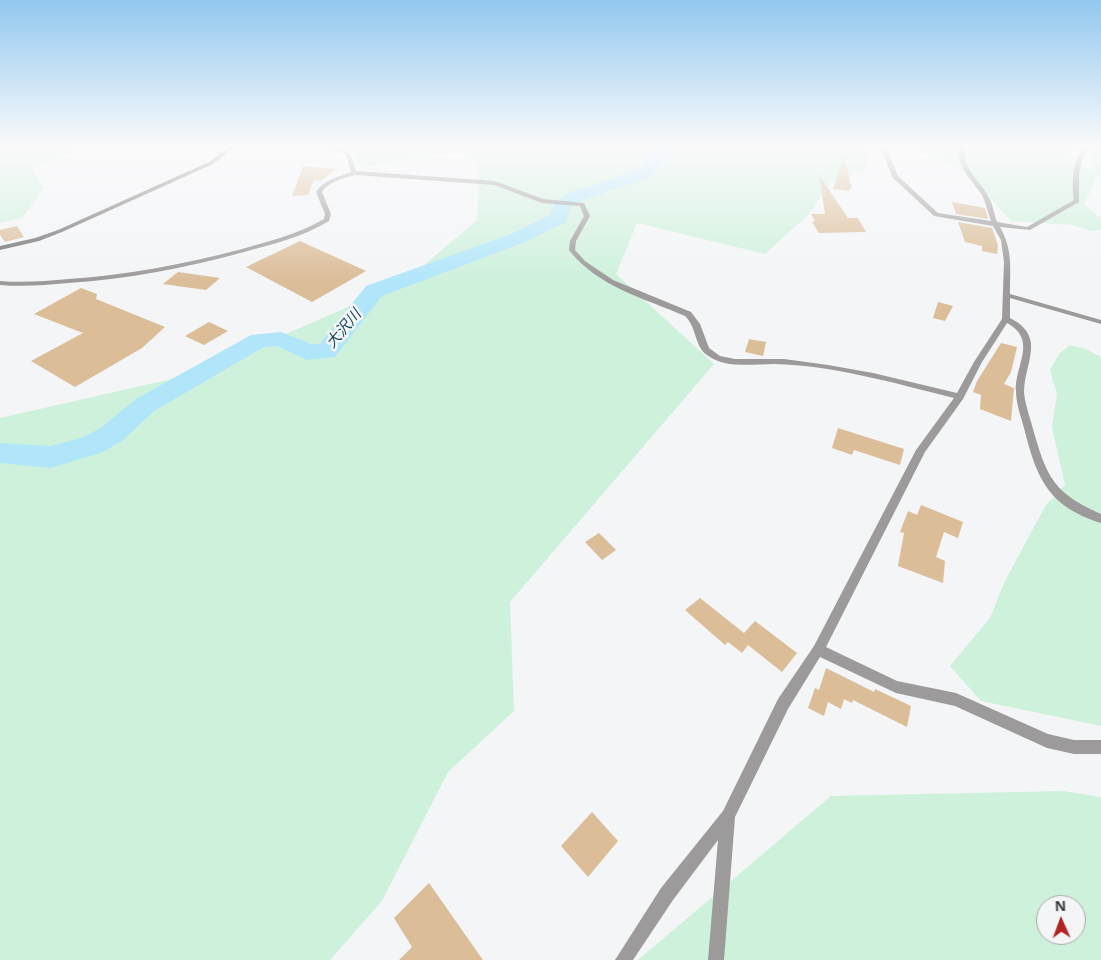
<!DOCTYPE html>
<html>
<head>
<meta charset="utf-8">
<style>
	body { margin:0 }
	#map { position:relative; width:1101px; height:960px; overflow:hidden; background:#f3f5f7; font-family:"Noto Sans",sans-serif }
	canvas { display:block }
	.north { position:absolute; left:1036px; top:895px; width:50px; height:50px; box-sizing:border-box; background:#f3f5f7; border:1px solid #a8a9ab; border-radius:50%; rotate:358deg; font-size:14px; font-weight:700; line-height:20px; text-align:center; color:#373839 }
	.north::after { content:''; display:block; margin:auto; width:18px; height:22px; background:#b42324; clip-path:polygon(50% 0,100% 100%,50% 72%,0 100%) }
</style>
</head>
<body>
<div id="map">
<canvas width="1101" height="960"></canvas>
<div class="north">N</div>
</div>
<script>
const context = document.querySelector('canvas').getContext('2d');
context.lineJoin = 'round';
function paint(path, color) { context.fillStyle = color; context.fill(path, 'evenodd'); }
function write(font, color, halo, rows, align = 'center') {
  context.font = font + ' "Noto Sans","Noto Sans JP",sans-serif'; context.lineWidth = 5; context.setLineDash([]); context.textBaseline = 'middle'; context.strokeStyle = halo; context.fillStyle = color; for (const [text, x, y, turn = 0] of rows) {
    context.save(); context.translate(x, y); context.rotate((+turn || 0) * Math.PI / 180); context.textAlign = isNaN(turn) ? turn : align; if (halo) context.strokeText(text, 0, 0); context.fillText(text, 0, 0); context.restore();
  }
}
const green = new Path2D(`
	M0,147h87l-55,22 12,20 -22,29 -22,5z
	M327,147h544l-7,23 -33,12 -22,32 -44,40 -128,-31 -21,51 98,90 -204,238 4,109 -66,61 -66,129 -52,59h-330v-542l194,-44 209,-91 74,-63 2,-56 -22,-12 -95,15 -5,-14z
	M909,147h166l-4,9 26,18 -8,-17 7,-10h5v29l-3,-1 -14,29 17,15v11l-9,1 -19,-6 -62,-4 -42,-47z
	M1070,345l16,4 15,8v369l-120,-25 -31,-35 40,-48 15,-37 24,-45 17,-31 19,-20 -13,-58 5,-33 -7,-24 9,-16z
	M1063,791l38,6v163h-463l193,-164zM1046,905h30v30h-30z`);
const river = new Path2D(`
	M662,147h19l-18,13 -11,17 -69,23 -13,8 -4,14 -41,20 -143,54 -47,61 -28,3 -30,-14 -13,1 -110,64 -32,30 -19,11 -52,16 -51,-5v-20l51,3 33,-9 18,-10 34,-28 115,-64 30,-3 30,12h9l46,-58 145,-52 39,-19 5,-13 16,-10 69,-23 11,-15z`);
const building = new Path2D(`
	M844,156l8,33h-3l1,2 -17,-2z
	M303,166l33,3 -15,12 -7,-1 -6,15 -16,1z
	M819,175l29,43h10l8,14 -47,1 -7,-11 3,-1 -4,-7h14z
	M952,202l33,6 3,11 -32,-5z
	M958,222l34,6 6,17 -1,9 -15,-3v-5l-17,-4z
	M17,226l7,11 -19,5 -5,-7v-5z
	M300,241l66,30 -54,31 -66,-35z
	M178,272l42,6 -14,12 -43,-6z
	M81,288l16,6 -1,5 69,28 -23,21 -67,39 -44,-26 52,-28 -49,-19z
	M938,302l15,4 -8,15 -12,-3z
	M209,322l19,9 -24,14 -19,-9z
	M749,339l17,3 -3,14 -18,-4z
	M1001,343l16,4 -6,25 -7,12 10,4 -3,33 -31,-12 1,-14 -8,-3 4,-11z
	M838,428l66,21 -4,16 -46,-15 -2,5 -20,-7z
	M921,505l42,17 -5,16 -14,-6 -8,25 9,4 -2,22 -45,-17 6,-33 -4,-1 8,-21 9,4z
	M599,533l17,17 -14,10 -17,-18z
	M700,598l44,35 11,-12 42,32 -15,19 -34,-27 -6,8 -14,-11 -3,3 -40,-35z
	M826,668l48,24 1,-3 36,17 -4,21 -54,-27 -1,3 -8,-4 -3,10 -13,-7 -4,14 -16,-8 7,-20 4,2z
	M592,812l26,29 -30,36 -27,-31z
	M429,883l54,77h-84l13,-13 -18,-29z`);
const street = new Path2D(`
	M326,147c22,-1 25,5 30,24l139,10 48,18 41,4 6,13 -14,25 -1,9 10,11 28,19 78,32 9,12 9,24 11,8 15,3h49l44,6 45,8 84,20 17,-31 28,-43 2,-57 -3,-22 -8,-14 -59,-10 -41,-38 -13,-31h6l12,29 40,37 53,8c-3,-8 -5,-18 -9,-26 -10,-15 -27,-29 -22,-48h6c-6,20 13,32 22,49 5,8 6,18 9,26l30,5 47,-27c-3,-19 -1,-36 9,-53h6l-7,13 -3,13v29l-49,28 -30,-3c13,23 10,41 10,67l91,26v4l-91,-26v20c11,6 19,12 21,25 1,17 -7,32 -7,49 1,13 6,25 9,37 14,49 21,64 68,85v9c-53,-17 -64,-44 -77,-95 -3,-12 -8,-24 -8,-37 -1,-26 22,-51 -9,-68l-25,39 -19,37 -38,53 -99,195 71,34 59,12 92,41 26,6h27v14h-27l-27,-6 -92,-42 -59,-13 -76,-36 -32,52 -53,108 -11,143h-16l10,-120 -45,60 -40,60h-18l46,-72 62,-77 55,-112 36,-53 102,-196 38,-52c-57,-14 -121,-33 -180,-34 -21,0 -49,5 -67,-9 -13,-9 -10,-28 -22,-39 -41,-18 -87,-29 -116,-66l1,-9 14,-25 -4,-10 -38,-3 -48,-18 -139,-10c-11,3 -27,7 -33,17l9,22 -2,7c-26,16 -56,23 -85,31 -58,16 -116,27 -176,31 -22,2 -45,4 -68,2v-4c23,2 46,0 69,-2 58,-4 116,-15 173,-30 28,-8 56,-15 82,-30l1,-5 -9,-22c7,-12 22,-15 35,-20l-5,-18z`);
const secondary = new Path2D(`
	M229,147h6l-22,17 -151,68 -23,9 -39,9v-4l35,-8 23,-8 151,-68z`);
const farWaternames = [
	["大沢川",344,329,-50]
];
paint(green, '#cef1dc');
paint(river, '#b1e6fa');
paint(building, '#dbbd98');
paint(street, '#9c9a9a');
paint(secondary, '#716f6f');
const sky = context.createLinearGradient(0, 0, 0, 281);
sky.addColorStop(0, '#92c8ef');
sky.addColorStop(0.52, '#fafafb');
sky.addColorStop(1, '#fafafb00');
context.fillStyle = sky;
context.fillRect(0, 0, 1101, 281);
write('italic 15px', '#1b4857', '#f3f5f7', farWaternames);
</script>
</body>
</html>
